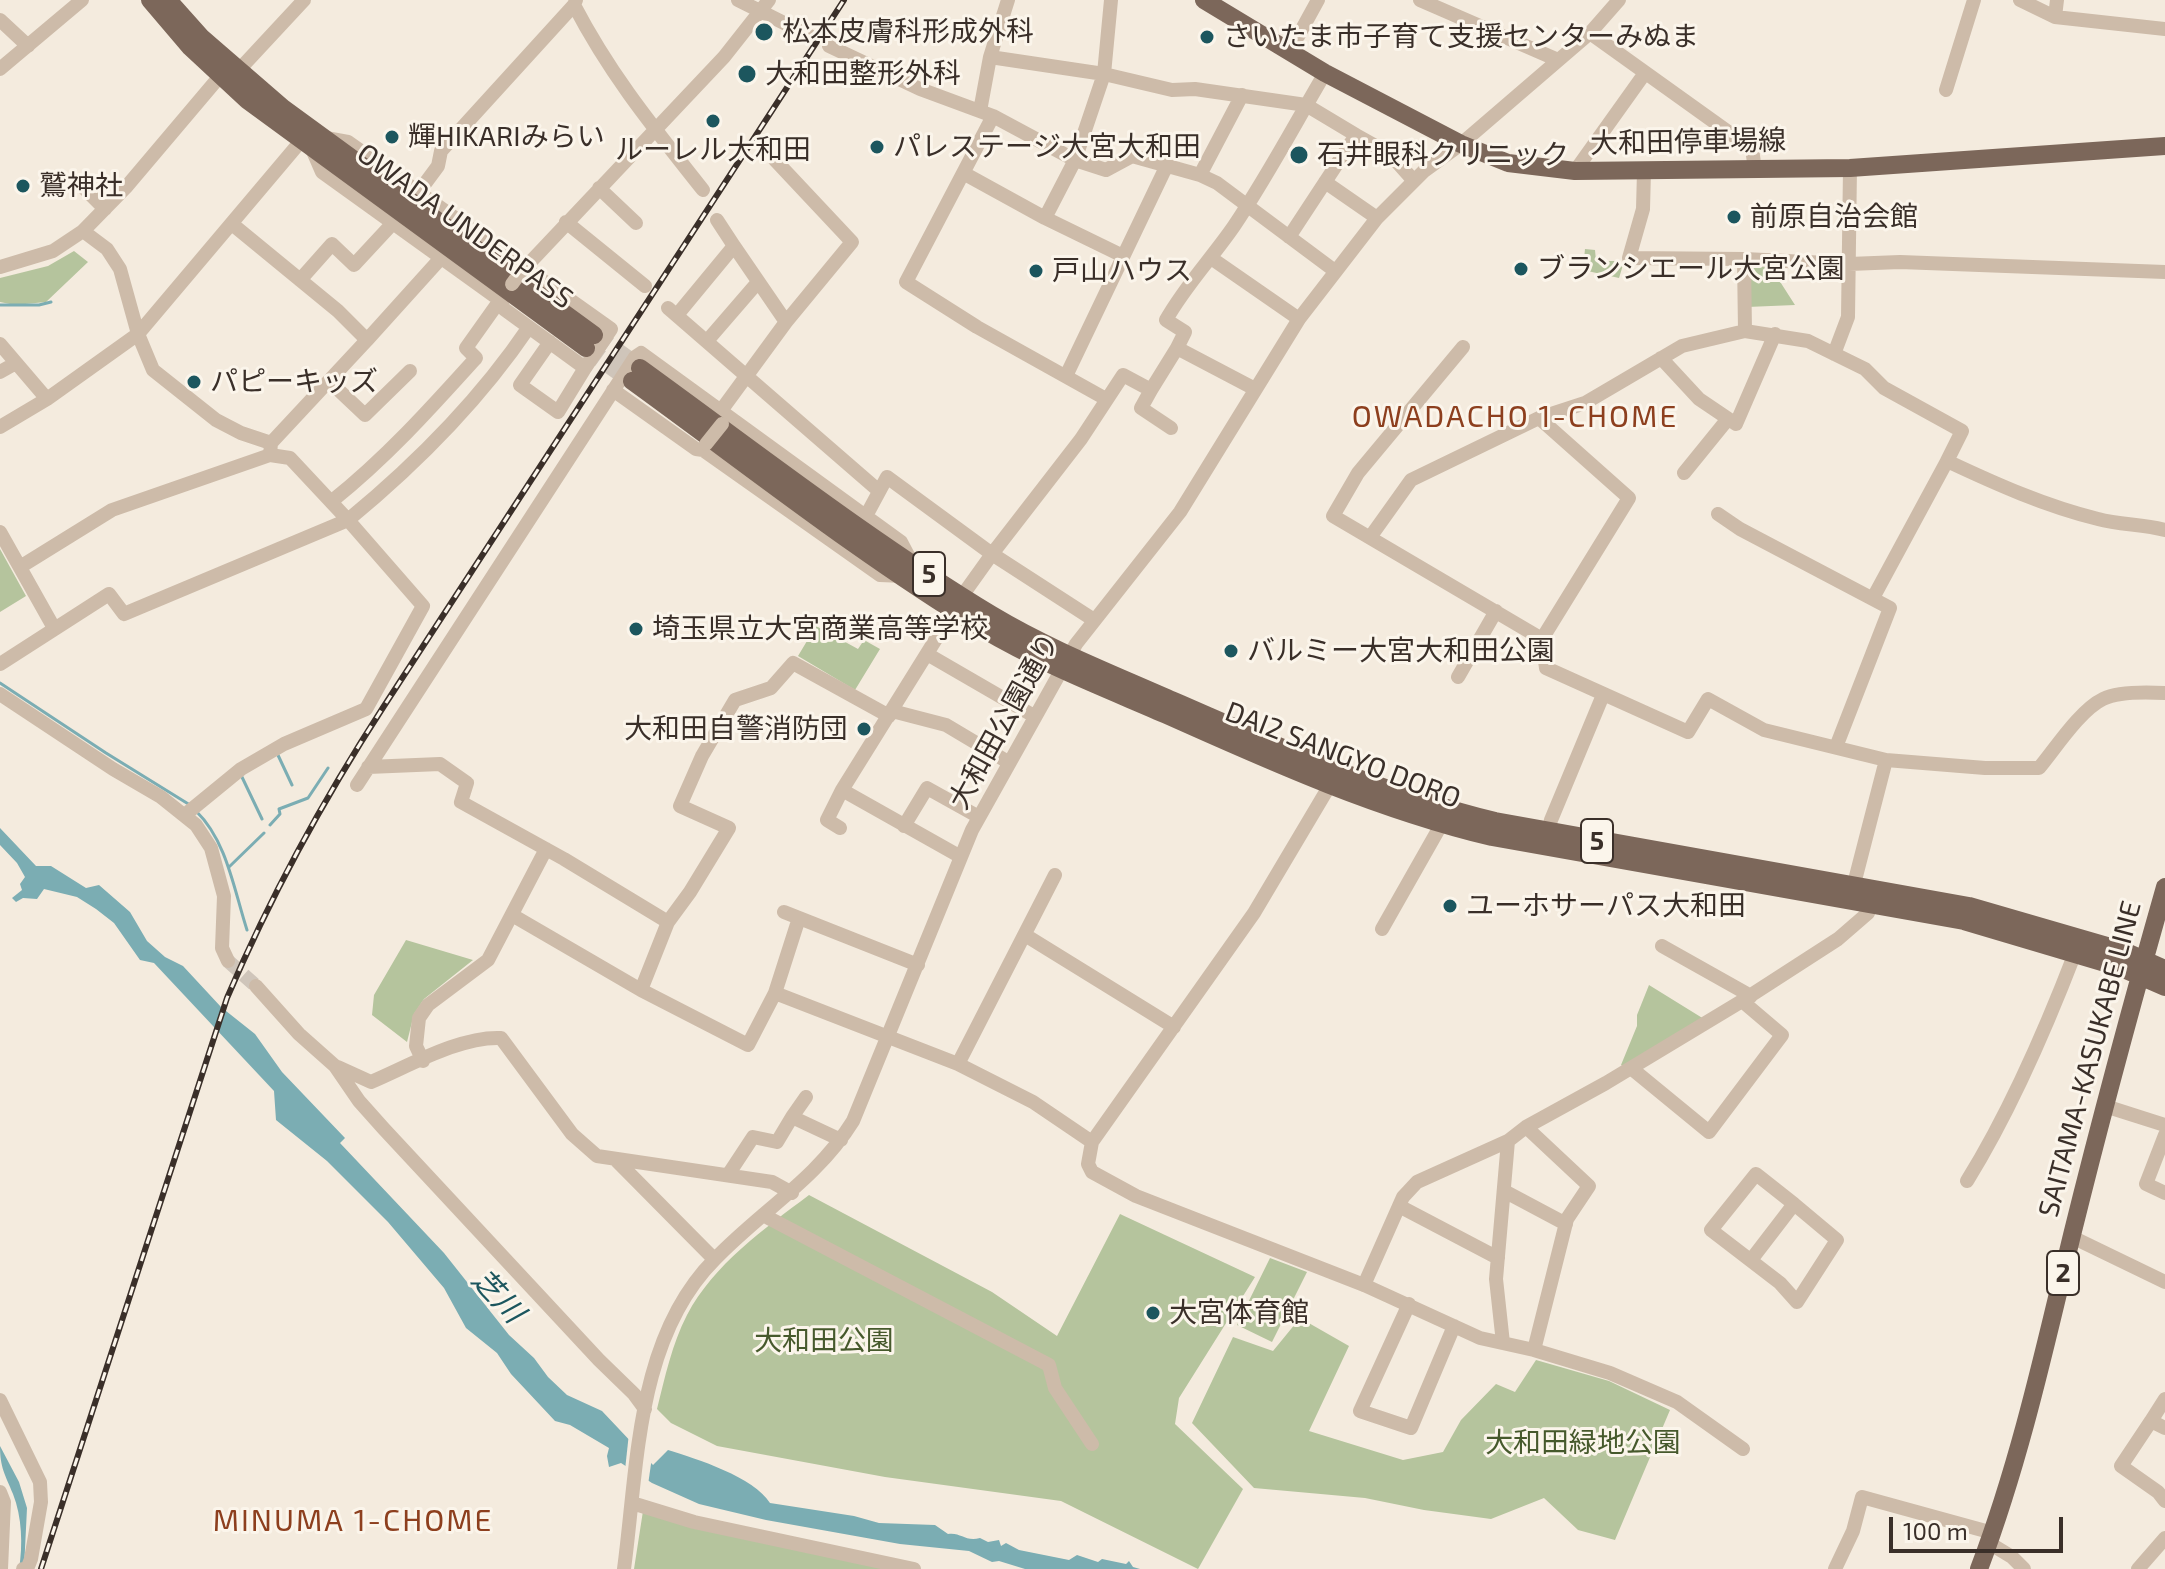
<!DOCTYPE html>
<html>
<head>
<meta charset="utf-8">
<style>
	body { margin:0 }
	#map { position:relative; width:2165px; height:1569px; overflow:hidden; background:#f4ebde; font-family:"Exo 2",sans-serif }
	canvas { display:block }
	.scale { position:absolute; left:1889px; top:1517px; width:174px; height:36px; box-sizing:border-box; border:4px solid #3a2f29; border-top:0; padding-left:10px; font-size:24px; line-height:28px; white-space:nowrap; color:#3a2f29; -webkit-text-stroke:6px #fbf5eb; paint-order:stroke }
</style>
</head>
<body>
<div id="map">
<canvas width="2165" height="1569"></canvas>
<div class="scale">100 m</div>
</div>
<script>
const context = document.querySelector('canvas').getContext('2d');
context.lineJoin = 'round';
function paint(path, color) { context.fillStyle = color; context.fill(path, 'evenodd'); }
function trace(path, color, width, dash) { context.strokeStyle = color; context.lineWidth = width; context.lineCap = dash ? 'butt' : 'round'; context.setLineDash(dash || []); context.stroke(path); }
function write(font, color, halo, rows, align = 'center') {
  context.font = font + ' "Exo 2","Noto Sans JP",sans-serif'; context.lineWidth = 6; context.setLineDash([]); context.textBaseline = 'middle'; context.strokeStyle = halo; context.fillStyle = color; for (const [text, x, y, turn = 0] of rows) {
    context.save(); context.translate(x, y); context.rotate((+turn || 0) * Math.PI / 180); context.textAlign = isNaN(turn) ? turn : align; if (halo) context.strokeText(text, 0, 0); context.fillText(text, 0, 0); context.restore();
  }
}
const green = new Path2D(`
	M1585,249l10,1 1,11h23l4,4 -4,13 -36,-8z
	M74,251l14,11 -42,40 -31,3 -15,-3v-24l48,-12z
	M1748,266h22l25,39 -48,2z
	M0,549l26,47 -26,16z
	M816,626l42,23 6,-9 16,9 -25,41 -57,-34z
	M406,940l67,20 -49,39 -10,15 -7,28 -35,-27 2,-20z
	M1649,985l55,34 -79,49 -4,-3 16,-39v-11z
	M809,1195l183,97 65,44 63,-122 135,63 -76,121 -4,26 68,65 -45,80 -137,-68 -176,-24 -168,-31 -46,-23 -14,-14c8,-32 15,-65 30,-94 27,-51 77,-86 122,-120z
	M1270,1258l37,14 -35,70 -35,-17z
	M1300,1318l49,28 -40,85 94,29 40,-8 18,-32 35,-36 19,8 21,-32 73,21 61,29 -55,130 -37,-10 -34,-32 -53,21 -67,-9 -59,-12 -111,-10 -62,-65 41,-86 40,14z
	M643,1511l248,58h-257z`);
const water = new Path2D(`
	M0,828l36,38h15l35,22 13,-3 31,27 17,29 18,16 18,9 38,41 34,27 27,38 63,66 -5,5 104,110 65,82 25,23 14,19 19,18 35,16 51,54 15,-15c29,9 86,27 102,53l84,13 25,7 56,2 13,9c13,-2 17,8 32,4l8,4 11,-2 2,6 5,-3 13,7 50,10 8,-5 21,7 4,-3 24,5 3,-3 4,6 7,2h-115l-26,-8 -7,1 -23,-11 -69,-7 -134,-24 -67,-16 -47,-21 -31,-20 -12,4 -2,-11 2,-8 -39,-23 -15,-4 -44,-47 -14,-21 -31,-25 -22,-40 -56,-66 -61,-61 -51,-41 -2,-29 -120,-128 -14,-3 -26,-37 -18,-14 -19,-12 -33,-8 -7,10 -14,-1 -7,4 -4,-4 10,-8 -2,-6 5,-7 -8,-14 -17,-18z
	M0,1446l19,36 8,26 -3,61h-5c4,-24 3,-52 -6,-75 -8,-20 -13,-26 -13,-48z`);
const pier = new Path2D(`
	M629,1433l23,24 -4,28 -23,-15z`);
const stream = new Path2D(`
	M0,305h39l12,-3
	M0,683l106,70 84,52
	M277,753l15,32
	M241,775l21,44
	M196,811c31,30 38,79 51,119
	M270,825l10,-11 -1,-5 29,-11 20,-30
	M229,867l35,-34`);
const minorTunnel = new Path2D(`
	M228,961l28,25`);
const majorTunnel = new Path2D(`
	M594,335l46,33
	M586,348l46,33`);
const minor = new Path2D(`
	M576,0l-2,5c37,71 80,123 129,185
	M738,0l72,36
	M1420,0l138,60
	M2020,0l35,17 110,12
	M2055,17l2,-17
	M0,20l28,26
	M1590,33l162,116 3,20
	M829,46l91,43 73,27 82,44 31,10 26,-14 68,19 17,8 118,88
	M1290,51l28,-51
	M990,57l114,17 68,16 23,-1 111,16 50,30 -67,102
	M0,69l82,-69
	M238,71l66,-71
	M1946,90l28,-90
	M980,111l10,-54 18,-57
	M993,116l-87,166 71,45 129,72
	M1356,135l34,19 24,27
	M312,149l10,23 178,128 4,9 81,59 26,-39 -263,-187 -22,-4
	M1575,171l70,-98
	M1644,171l-1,38 -14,49 115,1 105,5 51,-2 265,10
	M965,174l80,44 78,38
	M1200,175l42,-80
	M1325,182l52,36
	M84,188l21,21
	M599,188l37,35
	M418,193l20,-27 3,-15 133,-146
	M1045,218l30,-58 29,-86 7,-74
	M717,220l17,26
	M566,222l79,64
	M232,224l106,87 29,29 -96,103 -1,12
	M83,231l24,18 13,20 18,65 15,36 63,50 25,13 30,10
	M1211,258l88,61
	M1744,259l1,72
	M0,267l53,-16 30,-20 44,-45 99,-117
	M520,273l204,-216 45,-57
	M300,280l32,-36 22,21 39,-42
	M668,308l211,183
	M677,315l57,-69 52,76
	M367,340l74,-82
	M707,341l51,-59
	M550,342l-30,43 38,27 27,-44
	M0,344l47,55
	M1463,347l-105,126 -25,43 209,123
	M1834,354l14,-37 2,-149
	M1661,358l38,41 37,25 39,-90
	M0,372l16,-9
	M1066,376l101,-211
	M329,381l36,34 45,-44
	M1255,389l-78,-41 8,-16 -19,-12c19,-34 46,-62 68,-94 33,-49 61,-102 91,-153
	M613,390l83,59 7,1 177,125 23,1
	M1151,390l-10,18 30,20
	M720,412l66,-90 66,-80 -77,-82
	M1539,418l90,80 -87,141 4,29 142,64 20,-33 56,31 122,30 99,8h54c16,-19 41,-58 64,-69 16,-8 44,-7 62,-6
	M0,427l47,-28 91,-65 163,-193
	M1684,473l43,-53
	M332,501c54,-43 98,-92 144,-143l-10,-10 37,-52
	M1718,514l22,15 150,79 -54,139
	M866,516l21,-39 105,77 102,66
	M0,532l54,96
	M1371,536l40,-56 128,-62 46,-15 97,-57 63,-15 63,10 57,28 19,19 78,43 -15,30c49,23 98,45 151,58 22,6 45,5 67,11
	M962,596l30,-42 89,-115 42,-64 28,15 26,-42
	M1873,598l74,-137
	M927,654l107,62
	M0,664l109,-70 15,20 224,-94 -58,-62 -20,-3 -158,55 -92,57
	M1458,677l38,-66
	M0,694l113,75 48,28 35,28 15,23 13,48 -2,52 6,13
	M892,711l54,14 62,37
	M368,767l72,-3 27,19 -6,19 103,57 104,63
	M357,785l278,-428 6,-4 260,189 11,21
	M1330,785l-76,128 -162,229 -4,22 4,8 44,24 228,89 116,53 54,12 76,23 67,29 66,47
	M842,790l119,67
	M186,814l55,-45 43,-25 82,-35 57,-103 -75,-86c68,-56 131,-119 181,-193
	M904,826l23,-38 52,29
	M840,828l-13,-8 15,-30 112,-180
	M1546,840l5,-20 52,-125
	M1857,895l-3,-11 32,-124
	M784,912l134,53
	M512,915l129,75 107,55 27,-52 183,71 75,38 59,40
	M1382,929l59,-104
	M1025,935l149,92
	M1662,946l89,50
	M256,986l43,48 36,32 24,35 25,28 215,231 35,34 11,15
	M641,990l27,-68 22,-30 39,-64 -49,-22 22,-50 33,-56 36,-12 22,-25 96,53
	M775,993l24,-75
	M423,1061l-7,-15 3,-28 9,-13 60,-45 58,-111
	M958,1064l97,-189
	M338,1067l33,15c38,-16 89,-46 130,-44l71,96 25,22 175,26 20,11
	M1631,1068l78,64 73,-97 -40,-34
	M2105,1106l60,19
	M792,1117l14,-20
	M1526,1127l63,59 -22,33 -33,131
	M2165,1135l-19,49 19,9
	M615,1159l99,100
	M728,1175l25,-38 24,5 15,-25 49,23
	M1967,1181c44,-71 78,-150 108,-228
	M1504,1191l62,33
	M1399,1206l99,52
	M763,1215l286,150 6,23 37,56
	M2072,1237l93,45
	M1751,1260l43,-56 -38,-30 -45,56 69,53 17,19 40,-62 -43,-36
	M1364,1285l39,-88 14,-15 91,-41 18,-14 80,-44 136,-82 96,-62 30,-26 4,-10
	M1409,1304l-49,107 51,17 43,-102
	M1503,1343l-7,-64 12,-138
	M0,1400l40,82 1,20 -10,57 -4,10h-4
	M2151,1421l14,-22
	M2165,1428l-14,-7 -30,45 37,26 7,9
	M0,1492l4,10 -3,67
	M632,1503l62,19 220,47
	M1989,1543l23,14 12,12
	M624,1569c14,-104 12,-231 91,-310 46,-48 102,-80 138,-138l119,-291 104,-186 104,-132 119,-193 78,-101 47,-47 37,-27 129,-111 29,-33
	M1835,1569l18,-38 9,-34 131,36
	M2138,1569l27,-31`);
const major = new Path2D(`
	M150,0l40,47 57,53 339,248
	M168,0l33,37 82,71 311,227
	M1204,0l121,73 136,71 47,19 67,8 275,-3 315,-22
	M640,368c116,84 230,173 352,247 55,33 116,57 175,83 107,47 214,95 328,123l474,85 155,45 41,18
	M632,381c116,84 229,174 351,248 59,35 124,60 186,87 105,47 210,94 323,121l472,84 155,46 46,20
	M1979,1569c41,-108 66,-222 93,-334 29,-117 60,-232 93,-348`);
const rail = new Path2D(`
	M41,1569l186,-571c44,-103 96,-198 157,-292l460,-706`);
const minorBridge = new Path2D(`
	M512,284l8,-11
	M706,444l16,-20`);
const markers = [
	[764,32,10,"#1c565e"],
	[1207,37,8,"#1c565e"],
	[747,74,10,"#1c565e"],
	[713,121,8,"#1c565e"],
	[392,137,8,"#1c565e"],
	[877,147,8,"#1c565e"],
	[1299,155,10,"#1c565e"],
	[23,186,8,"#1c565e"],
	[1734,217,8,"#1c565e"],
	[1521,269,8,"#1c565e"],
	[1036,271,8,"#1c565e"],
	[194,382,8,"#1c565e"],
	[636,629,8,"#1c565e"],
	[1231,651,8,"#1c565e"],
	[864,729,8,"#1c565e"],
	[1450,906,8,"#1c565e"],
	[1153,1313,8,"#1c565e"]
];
const shields = [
	[929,574,32],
	[1597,841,32],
	[2063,1273,32]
];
const shieldNames = [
	["5",929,574],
	["5",1597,841],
	["2",2063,1273]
];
const poiNames = [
	["松本皮膚科形成外科",782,32],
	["さいたま市子育て支援センターみぬま",1223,37],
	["大和田整形外科",765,74],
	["輝HIKARIみらい",408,137],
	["パレステージ大宮大和田",893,147],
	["ルーレル大和田",713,150,"center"],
	["石井眼科クリニック",1317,155],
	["鷲神社",39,186],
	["前原自治会館",1750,217],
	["ブランシエール大宮公園",1537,269],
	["戸山ハウス",1052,271],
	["パピーキッズ",210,382],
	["埼玉県立大宮商業高等学校",652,629],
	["バルミー大宮大和田公園",1247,651],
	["大和田自警消防団",848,729,"right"],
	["ユーホサーパス大和田",1466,906],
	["大宮体育館",1169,1313]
];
const streetNames = [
	["大和田停車場線",1688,142,-1],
	["OWADA UNDERPASS",465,226,36],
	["大和田公園通り",1004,721,-61],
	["DAI2 SANGYO DORO",1343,755,21],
	["SAITAMA-KASUKABE LINE",2090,1059,-75]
];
const parkNames = [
	["大和田公園",824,1341],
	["大和田緑地公園",1583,1443]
];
const neighbourhoodNames = [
	["OWADACHO 1-CHOME",1515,417],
	["MINUMA 1-CHOME",353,1521]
];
const waterNames = [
	["芝川",498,1296,47]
];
paint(green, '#b5c49d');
paint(water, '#7badb3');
paint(pier, '#f4ebde');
trace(stream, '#7badb3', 3);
trace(minorTunnel, '#cfc5ba', 14, [14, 7]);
trace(majorTunnel, '#cfc5ba', 18, [18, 9]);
trace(minor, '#cdbba9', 14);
trace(major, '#7c675a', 18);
trace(rail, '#3a2f29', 6);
trace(rail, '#fbf5eb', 3, [9]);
trace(minorBridge, '#cdbba9', 14);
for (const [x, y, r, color] of markers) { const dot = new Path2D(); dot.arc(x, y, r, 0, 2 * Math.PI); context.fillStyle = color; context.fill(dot); trace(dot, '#fbf5eb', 3); }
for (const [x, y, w] of shields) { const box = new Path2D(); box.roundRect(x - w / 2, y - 22, w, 44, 6); context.fillStyle = '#fbf5eb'; context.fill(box); trace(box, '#3a2f29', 2); }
write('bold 26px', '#3a2f29', null, shieldNames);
write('28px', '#3a2f29', '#fbf5eb', poiNames, 'left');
write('28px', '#3a2f29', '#fbf5eb', streetNames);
write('28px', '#46592c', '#fbf5eb', parkNames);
context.letterSpacing = '2px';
write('30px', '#8d3f1e', '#fbf5eb', neighbourhoodNames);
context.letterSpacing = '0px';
write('italic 30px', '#1c565e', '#fbf5eb', waterNames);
</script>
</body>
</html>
